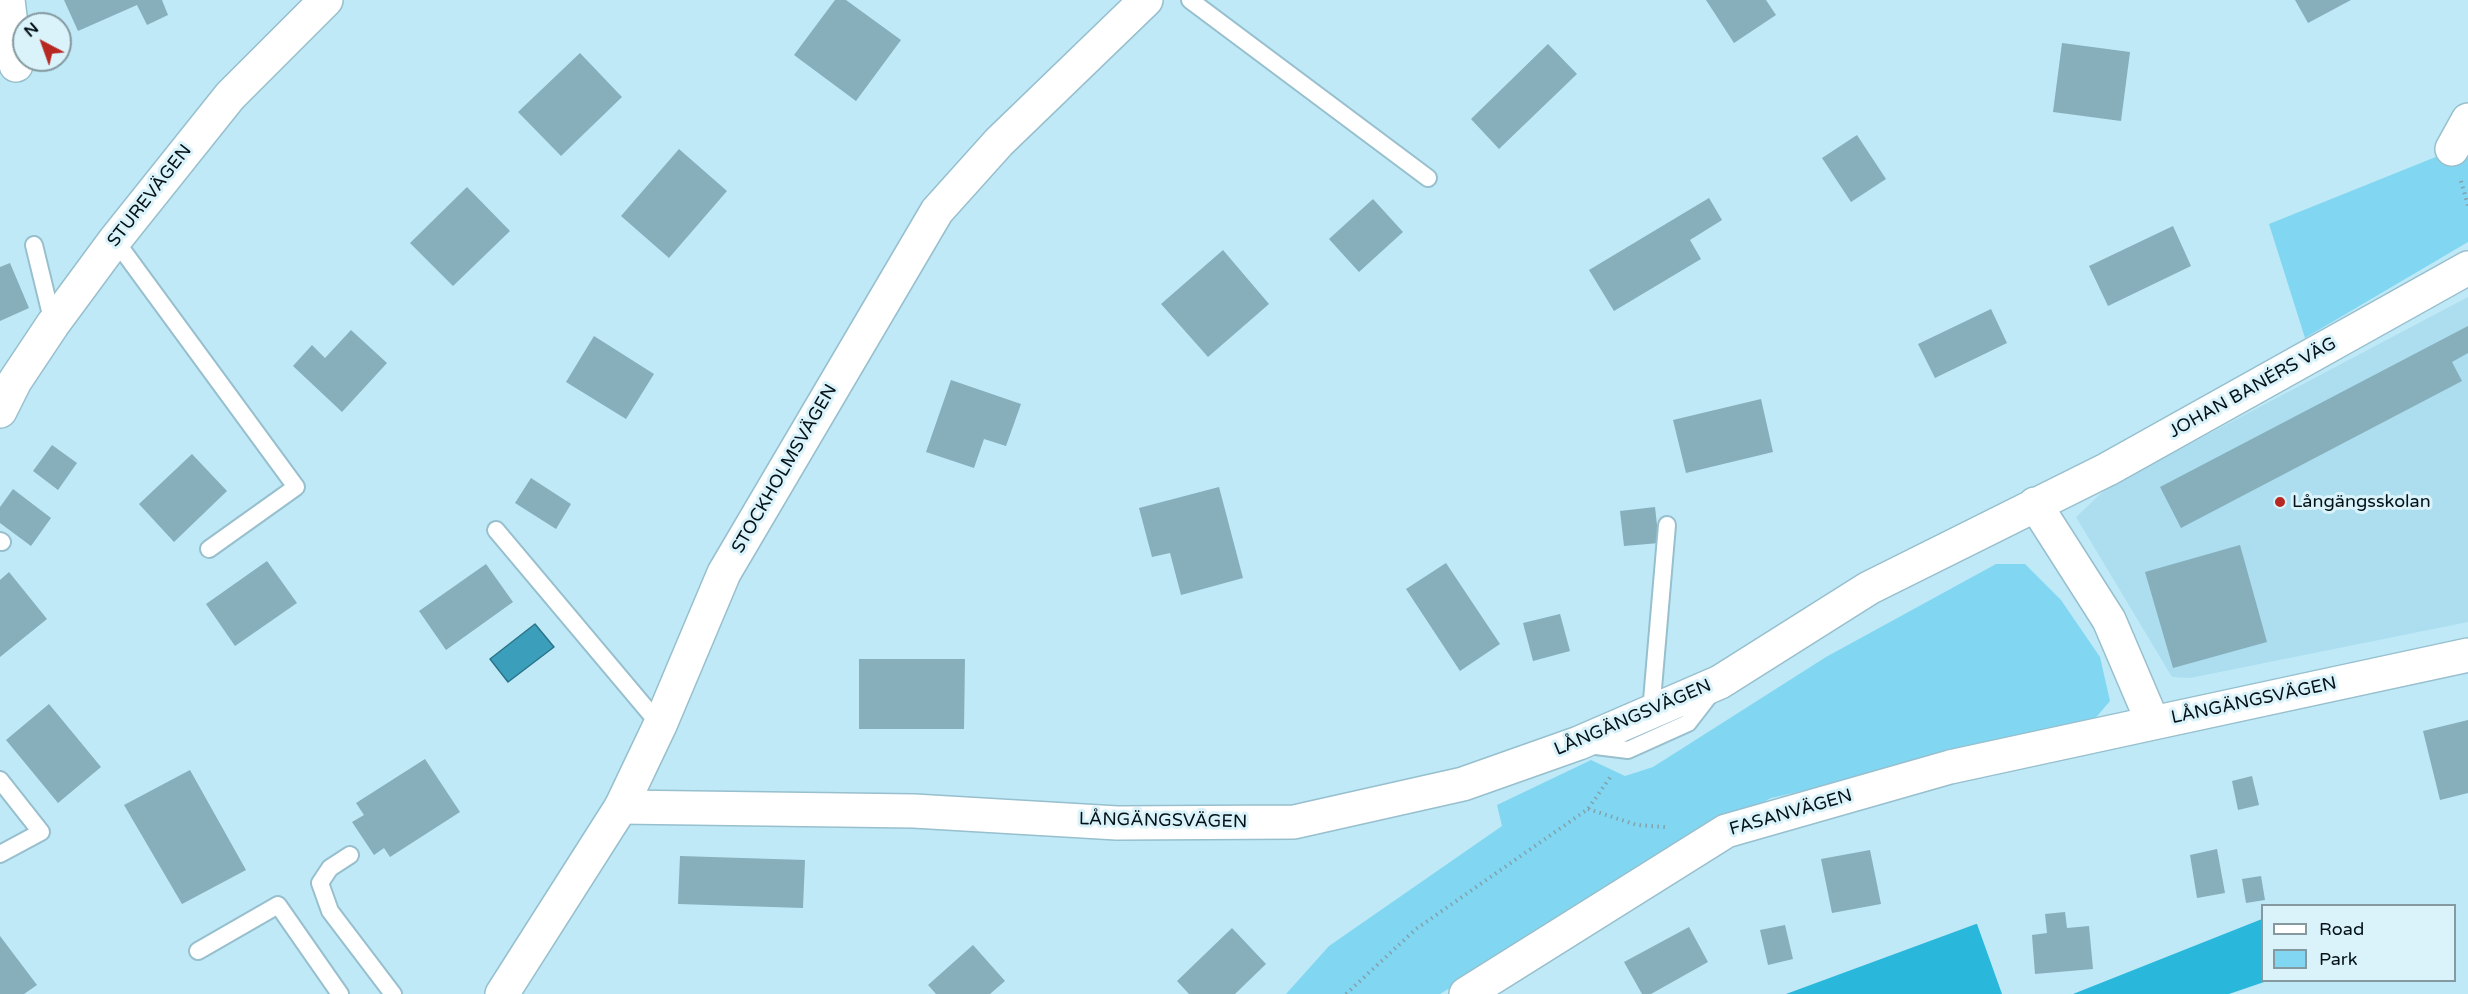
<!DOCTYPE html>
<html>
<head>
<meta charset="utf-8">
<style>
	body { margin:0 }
	#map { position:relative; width:2468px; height:994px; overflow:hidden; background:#bfe9f7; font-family:"Varela Round",sans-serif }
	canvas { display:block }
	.legend { position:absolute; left:2261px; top:904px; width:195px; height:78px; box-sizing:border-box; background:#daf3fb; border:2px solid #8499a0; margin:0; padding:8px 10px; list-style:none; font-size:18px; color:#041217 }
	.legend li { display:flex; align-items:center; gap:12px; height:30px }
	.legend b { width:30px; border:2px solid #8499a0 }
	.north { position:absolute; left:12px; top:12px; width:60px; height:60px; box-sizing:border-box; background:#daf3fb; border:2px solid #8499a0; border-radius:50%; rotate:319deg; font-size:16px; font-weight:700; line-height:24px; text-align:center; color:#041217 }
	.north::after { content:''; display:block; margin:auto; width:21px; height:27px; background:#b72823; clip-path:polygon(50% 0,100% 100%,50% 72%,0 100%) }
</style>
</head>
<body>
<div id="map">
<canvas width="2468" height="994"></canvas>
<ul class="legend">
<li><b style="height:8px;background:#fff"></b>Road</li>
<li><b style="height:16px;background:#81d7f2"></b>Park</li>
</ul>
<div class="north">N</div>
</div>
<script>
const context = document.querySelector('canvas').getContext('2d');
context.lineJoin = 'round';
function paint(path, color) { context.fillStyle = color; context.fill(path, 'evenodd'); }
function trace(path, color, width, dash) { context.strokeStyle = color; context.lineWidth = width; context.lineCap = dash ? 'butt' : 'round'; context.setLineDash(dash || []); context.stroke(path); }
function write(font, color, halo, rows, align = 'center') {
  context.font = font + ' "Varela Round",sans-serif'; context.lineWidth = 6; context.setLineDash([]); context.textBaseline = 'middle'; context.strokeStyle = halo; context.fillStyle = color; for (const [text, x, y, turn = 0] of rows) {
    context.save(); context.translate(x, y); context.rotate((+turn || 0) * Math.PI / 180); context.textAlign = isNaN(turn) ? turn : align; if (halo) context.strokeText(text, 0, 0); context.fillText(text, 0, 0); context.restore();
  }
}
const built = new Path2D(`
	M2468,297v325l-278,56 -18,-1 -96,-160 32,-30z`);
const green = new Path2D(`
	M2468,144v98l-163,96 -36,-114z
	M1996,564h29l36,36 39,57 10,44 -23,27 -316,70 -44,23 -287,173h-154l43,-48 173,-120 -5,-21 94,-45 34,16 28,-9 173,-110z`);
const forest = new Path2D(`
	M2262,919v61l5,1 -38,13h-156z
	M1977,924l25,70h-216l190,-70z`);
const water = new Path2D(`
	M535,624l19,23 -46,35 -18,-23z`);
const building = new Path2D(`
	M64,0h98l6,15 -21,10 -10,-20 -59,26z
	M835,0h11l55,40 -45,61 -62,-46z
	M1706,0h60l10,15 -42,28z
	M2295,0h56l-43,23z
	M2062,43l68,9 -9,69 -68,-9z
	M1548,44l29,30 -78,75 -28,-30z
	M580,53l42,44 -61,59 -43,-44z
	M1857,135l29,44 -35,23 -29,-44z
	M679,149l48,42 -58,67 -48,-42z
	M467,187l43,44 -57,55 -43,-43z
	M1709,198l13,22 -32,20 11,19 -87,52 -25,-41z
	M1373,199l30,33 -44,40 -30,-33z
	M2173,226l18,40 -83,40 -19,-40z
	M1223,250l46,54 -61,53 -47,-53z
	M10,263l19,45 -29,13v-54z
	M1991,309l16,34 -72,35 -17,-34z
	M2468,326v27l-16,9 10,19 -281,147 -21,-41z
	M351,330l36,33 -45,49 -49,-46 19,-21 13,13z
	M594,336l60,38 -28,45 -60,-37z
	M951,380l70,24 -15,42 -22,-7 -10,29 -48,-16z
	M1761,399l12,53 -87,21 -13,-53z
	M52,445l25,18 -19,27 -25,-19z
	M192,454l35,37 -53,51 -35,-38z
	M531,478l40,26 -15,25 -41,-26z
	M1219,487l24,91 -62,17 -11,-42 -18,4 -13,-49z
	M13,489l38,29 -20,28 -31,-23v-16z
	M1655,507l4,36 -35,3 -4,-35z
	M2240,545l27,97 -94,26 -28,-96z
	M267,561l30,42 -62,43 -29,-42z
	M1446,563l54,81 -40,27 -54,-82z
	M486,564l27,38 -67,48 -27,-39z
	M9,572l38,47 -47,38v-77z
	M1560,614l10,37 -37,10 -10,-38z
	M859,659h106l-1,70h-105z
	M49,704l52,63 -43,36 -52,-63z
	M2468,720v73l-28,7 -17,-69z
	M425,759l35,53 -70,45 -6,-9 -10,7 -22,-33 12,-7 -8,-12z
	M190,770l56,100 -64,34 -58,-99z
	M2252,776l7,29 -21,5 -6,-29z
	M2217,849l8,44 -28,5 -7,-43z
	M1870,850l11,54 -49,9 -11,-54z
	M680,856l125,4 -2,48 -125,-4z
	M2261,876l4,24 -19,3 -4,-24z
	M2065,912l2,16 22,-2 4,43 -58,5 -3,-39 15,-2 -2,-19z
	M1785,925l8,34 -25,6 -8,-35z
	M1689,927l19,35 -57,32h-9l-18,-32z
	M1232,928l34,36 -31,30h-46l-12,-13z
	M0,936l37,49 -13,9h-24z
	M973,945l32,36 -15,13h-54l-8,-9z`);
const path = new Path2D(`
	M2461,181l7,25
	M1588,809l49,16 28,2
	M1346,994l70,-65 172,-120 23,-33`);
const lane = new Path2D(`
	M1190,0l238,178
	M115,240l181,247 -87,62
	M34,245l19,78
	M496,530l164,195
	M0,541l2,1
	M1651,712l16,-187
	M1588,745l40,5 60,-27 24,-31
	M0,780l41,52 -41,22
	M350,855l-20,13 -10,15 10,28 63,83
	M198,951l80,-46 62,89`);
const street = new Path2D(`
	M8,0l8,65
	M2452,149l16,-29
	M0,411l15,-30 38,-57 62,-84 115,-144 96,-96
	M2035,504l74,116 44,103 315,-68
	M621,807l293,4 203,12 177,-1 169,-38 116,-41 141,-61 149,-94 239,-119 360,-201
	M1466,994l260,-163 224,-64 203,-44`);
const secondary = new Path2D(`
	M502,994l119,-187 39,-82 64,-152 213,-362 62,-69 147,-142`);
const markers = [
	[2280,502,6,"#b72823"]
];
const streetNames = [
	["STUREVÄGEN",150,196,-52],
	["JOHAN BANÉRS VÄG",2253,388,-29],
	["STOCKHOLMSVÄGEN",785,469,-60],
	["LÅNGÄNGSVÄGEN",2254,701,-12],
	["LÅNGÄNGSVÄGEN",1633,718,-23],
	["FASANVÄGEN",1791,813,-16],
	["LÅNGÄNGSVÄGEN",1163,821,1]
];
const poiNames = [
	["Långängsskolan",2292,502]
];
paint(built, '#acdeef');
paint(green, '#81d7f2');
paint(forest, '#29b7dc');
paint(water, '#3b9ebb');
trace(water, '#2a748a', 1.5);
paint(building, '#86aebb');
trace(lane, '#97bfcd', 20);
trace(street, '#97bfcd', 36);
trace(secondary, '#97bfcd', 36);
trace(path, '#81a2ad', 4, [1.5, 4.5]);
trace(lane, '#fff', 16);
trace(street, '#fff', 33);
trace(secondary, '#fff', 33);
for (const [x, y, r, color] of markers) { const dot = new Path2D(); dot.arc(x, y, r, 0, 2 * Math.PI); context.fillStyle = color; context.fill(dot); trace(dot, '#daf3fb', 2); }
write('18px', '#041217', '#daf3fb', streetNames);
write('18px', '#041217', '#daf3fb', poiNames, 'left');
</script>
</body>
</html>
